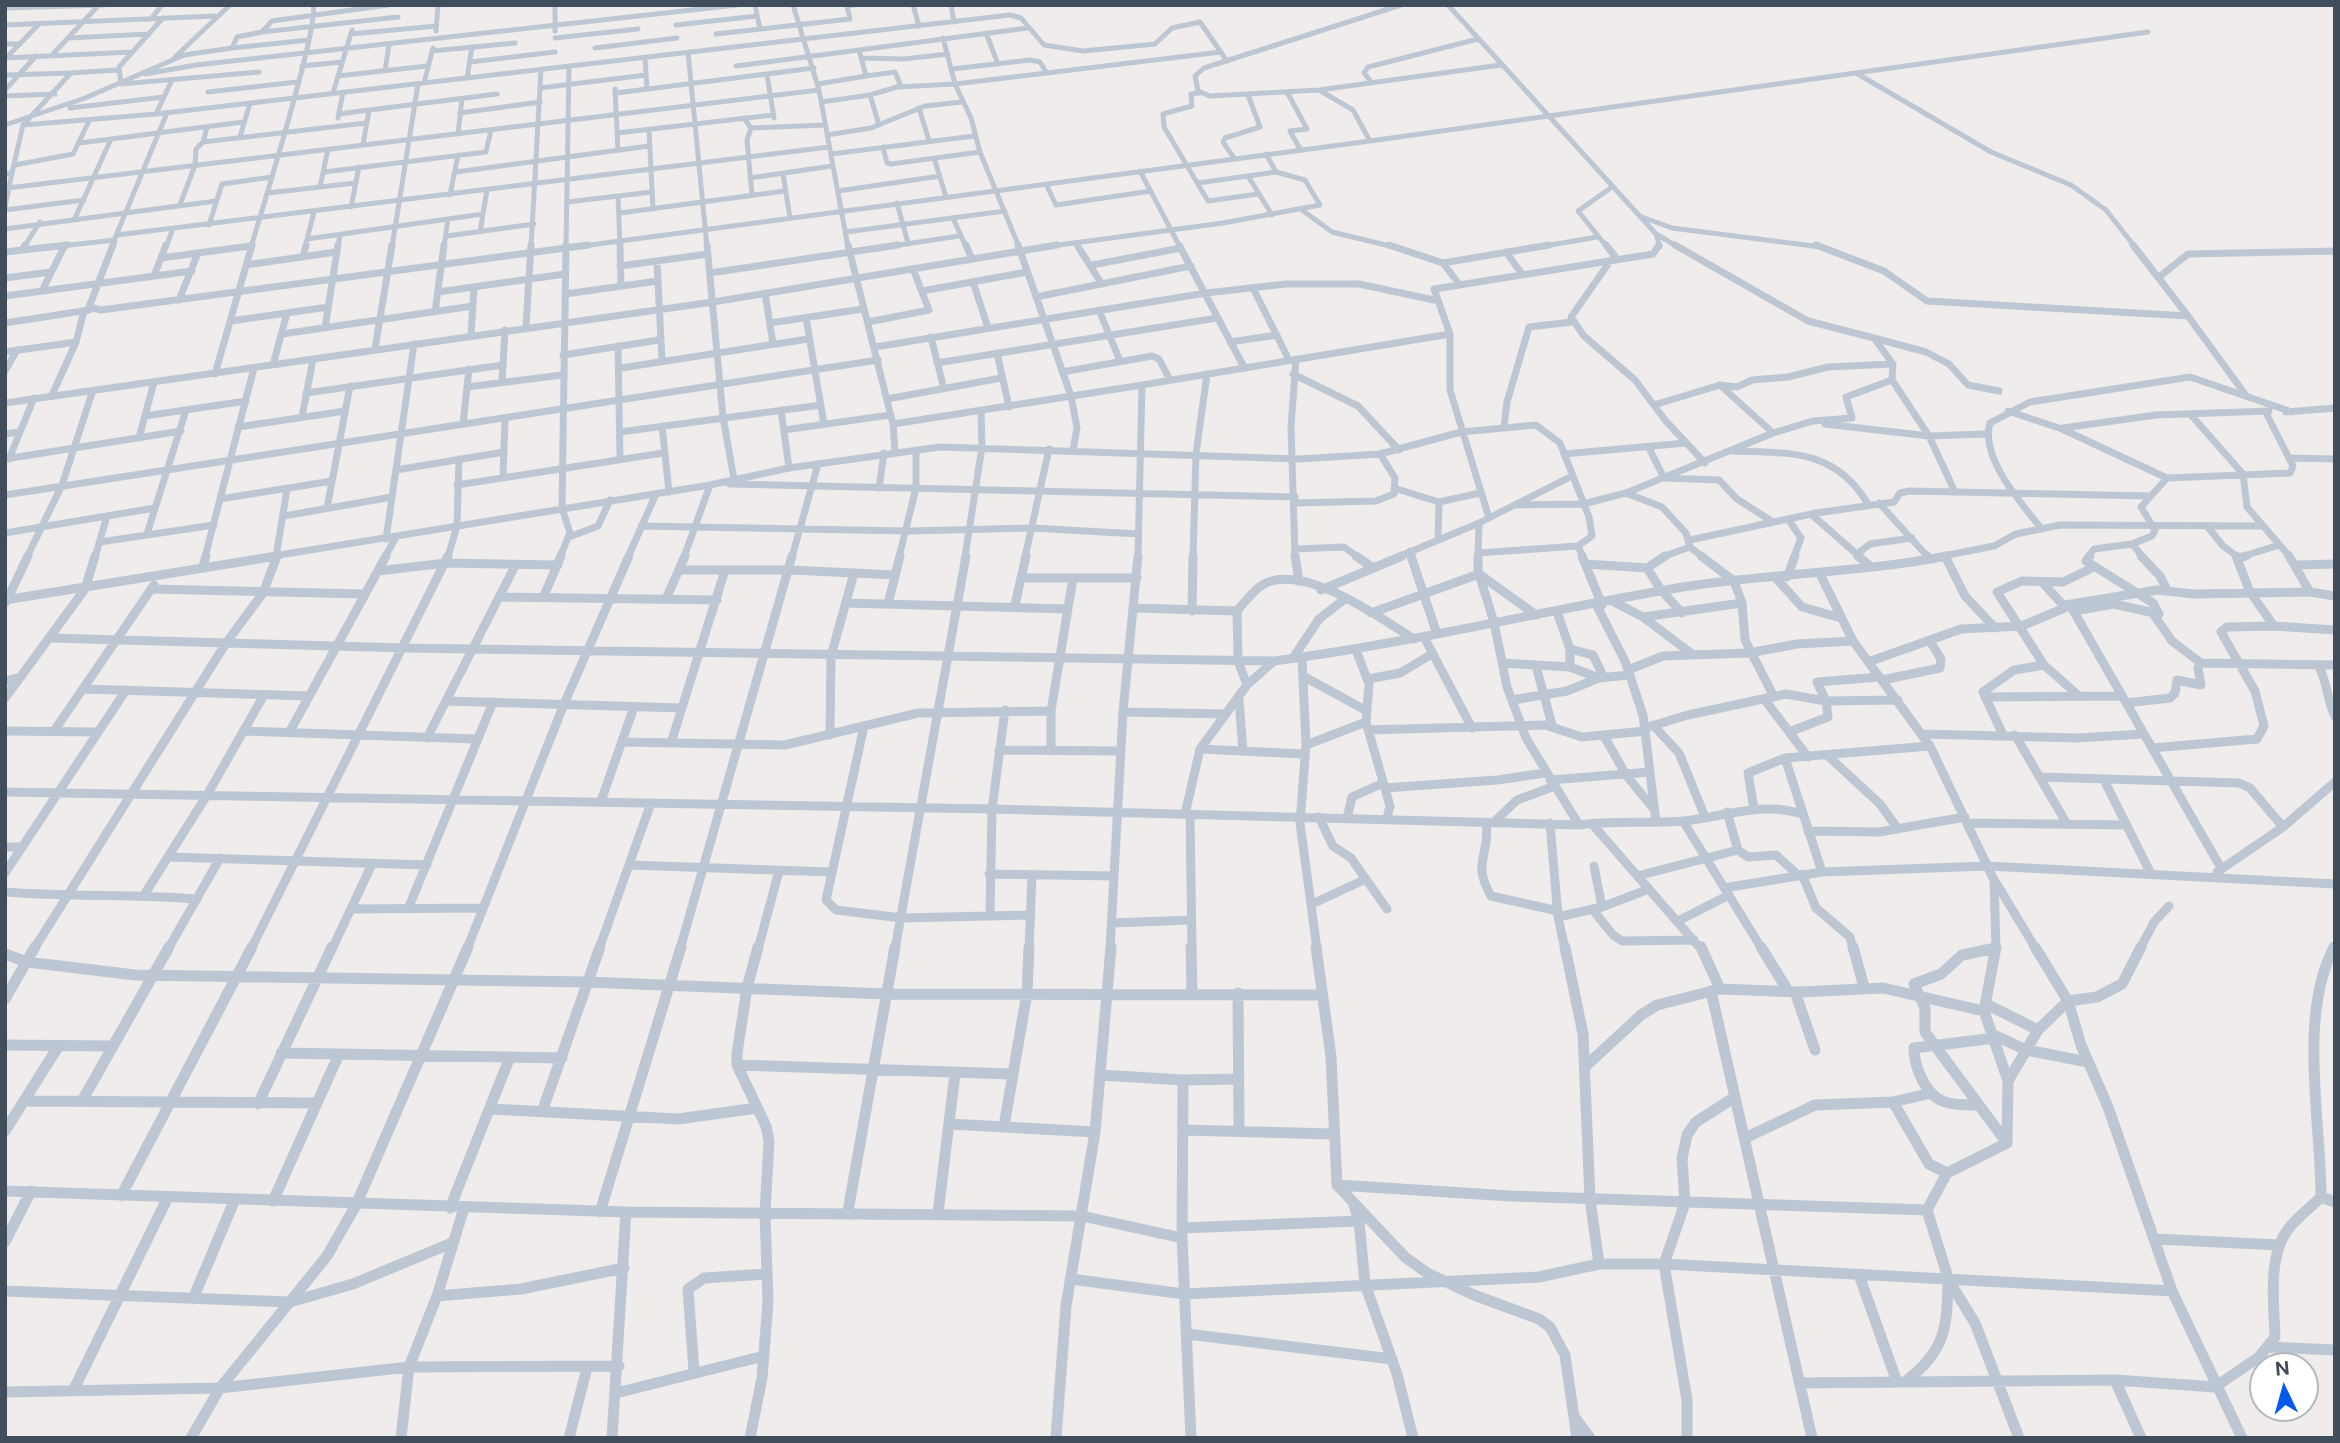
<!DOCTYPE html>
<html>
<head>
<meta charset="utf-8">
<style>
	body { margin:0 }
	#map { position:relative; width:2340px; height:1443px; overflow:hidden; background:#efeceb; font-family:"Public Sans",sans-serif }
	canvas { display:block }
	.frame { position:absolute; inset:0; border:7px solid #424d5b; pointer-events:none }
	.north { position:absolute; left:2249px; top:1352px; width:70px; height:70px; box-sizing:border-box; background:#fff; border:2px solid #b3b8bd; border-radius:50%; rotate:355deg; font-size:19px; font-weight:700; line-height:28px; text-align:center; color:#424d5b }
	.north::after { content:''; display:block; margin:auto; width:24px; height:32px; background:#0759ed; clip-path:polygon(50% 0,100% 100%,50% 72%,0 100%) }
</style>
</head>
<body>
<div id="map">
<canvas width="2340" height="1443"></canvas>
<div class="frame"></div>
<div class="north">N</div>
</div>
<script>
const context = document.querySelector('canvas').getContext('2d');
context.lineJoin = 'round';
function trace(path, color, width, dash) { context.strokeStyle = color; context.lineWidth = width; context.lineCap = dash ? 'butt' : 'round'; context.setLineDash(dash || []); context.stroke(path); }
const minorFar3 = new Path2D(`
	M555,5v26
	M755,5l5,24
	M793,5l26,85 29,157
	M913,5l6,21
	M951,5l3,17
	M1401,5l-197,63 -9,8 3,15 12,5 109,-6 182,-25
	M1448,5l208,229 4,13
	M5,8l99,-3
	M163,18l-44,49 2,17 138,-12
	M151,19l11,-14
	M5,25l210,-9
	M676,25l81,-9
	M436,31l2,-26
	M262,32l136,-15
	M986,33l12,31
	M351,34l85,-8
	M716,34l134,-15 -3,-13 7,-1
	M69,38l80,-4
	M555,38l83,-9
	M943,38l12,46 16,34 9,34 39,95
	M5,44h15
	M232,48l77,-8
	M595,48l82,-10
	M432,51l83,-8
	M688,52l19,195
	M860,54l6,22 29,-4 5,12 -3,3
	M52,55l47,-50
	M7,57l32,-33
	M175,57l55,-52
	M5,58l127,-6
	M645,58l2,31
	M861,58l43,1 44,-5
	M470,62l85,-10
	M302,66l40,-4
	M736,66l292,-38
	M952,69l78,-9 10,2 6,10
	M385,71l4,-27
	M71,73l47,-3
	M1856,73l135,79 80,33 35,25 29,37
	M145,74l51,-9 541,-60
	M5,75l66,-2 -48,52 -11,48 -7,1
	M767,75l7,43
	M338,76l89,-10
	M467,78l5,-31
	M424,83l9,-35
	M1372,83l-8,-10 4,-6 110,-28
	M818,84l48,-8
	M540,88l106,-13
	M615,89l3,61
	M5,90l31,-34
	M1319,90l34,20 17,31
	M208,92l89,-10
	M1287,92l20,37 -17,2 10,18
	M333,93l19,-63
	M616,93l198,-25
	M1200,93l-9,1 1,12 -29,8 1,13 44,74 50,-7
	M870,95l9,30
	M5,96l50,-2
	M821,102l49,-7 27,-8 58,-3 266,-32
	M70,108l94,-11
	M919,108l10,33
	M369,110l128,-16
	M460,113l80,-11
	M156,114l16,-34
	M339,114l30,-4 -6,35
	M338,118l5,-26
	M744,118l7,10 -4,12 5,55
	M5,125l80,-27 99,-43 48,-7 5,-11 25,-5 10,-11 116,-16
	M23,125l133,-11 854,-99 11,3 23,27 39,6 72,-7 17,-16 28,-6 27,39
	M751,128l74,-3
	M649,130l4,79
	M617,133l156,-18
	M458,134l4,-35
	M827,135l44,-7 54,-22 37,-4
	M240,137l10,-34
	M203,142l163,-19
	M80,143l163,-21
	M883,147l4,16 4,1 89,-12
	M831,154l143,-18
	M1266,154l10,18
	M934,158l12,39
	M1234,158l-11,-16 2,-4 35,-11 -12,-32
	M15,165l58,-11 16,-33
	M1140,171l40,76
	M324,172l162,-20 5,-22
	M456,172l193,-26
	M783,174l7,44
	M1248,176l24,39
	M750,178l82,-12
	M1046,184l10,21 95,-14
	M320,187l8,-38
	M8,188l811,-98
	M838,191l102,-15
	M268,193l87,-10
	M450,195l8,-40
	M618,196l2,51
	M567,202l85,-10
	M897,203l11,40
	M180,205l15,-40 1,-16 7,-7 4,-15
	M5,207l7,-34
	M351,207l8,-40
	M5,210l79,-10
	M1302,210l30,22 62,15
	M620,213l165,-22
	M1642,217l30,11 149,19
	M75,218l36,-79
	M953,218l13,29
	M209,225l13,-41 50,-7
	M5,229l211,-28
	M480,232l7,-42
	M846,232l159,-21
	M1656,234l22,13
	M117,235l712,-88
	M447,236l87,-12
	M115,238l52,-125
	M307,239l176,-25
	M1076,243l2,4
	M24,247l16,-25
	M52,247l63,-7 -3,7
	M65,247l1,-3
	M166,247l7,-18
	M244,247l6,-1
	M251,247c10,-34 69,-223 62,-242
	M305,247l9,-35
	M338,247l2,-12
	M392,247l26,-163
	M444,247l4,-28
	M531,247l10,-178
	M566,247l3,-181
	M575,247l795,-106 778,-109
	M886,247l73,-11
	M1044,247l179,-24 97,-18 -15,-25 -29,-8 -78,11
	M1539,247l58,-10
	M1607,247l-29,-36 34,-24`);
const minorFar2 = new Path2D(`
	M113,245l-24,62 12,3 487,-65
	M620,245l1,40
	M707,245l16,172 11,62
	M848,245l45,179 2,28
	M966,245l6,14
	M1018,245l53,151 6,32 -4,22
	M1077,245l24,38
	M1179,245l65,122
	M1389,245l54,18 106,-18
	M1606,245l11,14
	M1675,245l133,76 66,17 19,26 -1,16 37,56 26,56
	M1816,245l68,26 43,30 261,15 57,78
	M2133,245l55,71
	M22,250l3,-5
	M5,252l63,-7
	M1506,252l16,22
	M303,257l3,-12
	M161,258l89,-12
	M1611,260l-40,57 13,19 51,44 30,40 40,43
	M657,261l5,100
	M1443,263l16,21
	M246,265l90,-13
	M1092,265l89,-17
	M620,266l88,-12
	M710,273l188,-28
	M154,276l12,-31
	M2159,277l29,-23 147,-3
	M5,278l46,-6
	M973,282l15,46
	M1253,288l36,72
	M42,291l23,-46
	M922,291l105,-19
	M438,292l127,-18
	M765,293l8,51
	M565,294l93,-13
	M5,296l187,-25
	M1036,297l155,-31
	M179,300l19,-47
	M1099,310l21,51
	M435,312l9,-67
	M806,318l18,106
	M231,321l97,-14
	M868,322l61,-12 -16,-41
	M5,323l84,-13
	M770,323l93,-14
	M526,327l5,-82
	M325,328l13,-83
	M282,334l191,-28
	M1450,334v56l39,128
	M471,335l3,-48
	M931,337l13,52
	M1874,338l52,14 23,12 19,21 31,6
	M1230,342l47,-7
	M618,346l2,113
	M875,347l331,-54 80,-9h73l75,16
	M375,349l17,-104
	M5,352l71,-10
	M997,353l12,54
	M563,355l96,-15
	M937,363l280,-45
	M273,365l14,-52
	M621,368l187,-29
	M5,371l12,-21
	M1062,372l90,-16 7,3 11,21
	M215,374l37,-129
	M1293,374l65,32 41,44
	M502,382l3,-52
	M1720,385l53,48
	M467,387l95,-12
	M306,393l197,-28
	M52,395l24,-53 8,-31
	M887,399l114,-21
	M5,403l708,-101 344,-57
	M1654,405l66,-20 17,2 15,-7 36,-3 40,-10 65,-3
	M781,410l8,58
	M2008,411l54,18 105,49 123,-5 3,-7 -28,-55
	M2286,412l49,-4
	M2191,415l52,59 4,33 43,50
	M145,416l101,-15
	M302,417l11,-58
	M463,424l6,-55
	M893,424l249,-39
	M1825,424l104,12 56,-2
	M662,426l7,66
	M238,427l107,-16
	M1504,427l3,-25 22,-75 43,-5
	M2063,428l93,-13 113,-4
	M784,430l106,-15
	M620,432l201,-27
	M5,434l14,-2
	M139,438l15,-56
	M1649,448l15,30 55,2 18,19 36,23
	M1733,451c58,2 102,-2 135,53
	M1564,454l122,-11
	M2289,458l46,1
	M5,459l176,-28
	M9,459l25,-61
	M396,470l108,-18
	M503,477l2,-58
	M730,484l565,13
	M457,485l206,-32
	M879,488l5,-35
	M1397,489l42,13 41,-9
	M1626,493l147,-60 40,-12 39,-3 -6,-21 46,-17
	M5,495l873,-135
	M220,499l112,-18
	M1295,503l81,-2 18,-7 1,-16 -15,-24
	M1879,503l49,54
	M1515,505l68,-1 43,-11 36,14 24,26 4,14 13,10
	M327,508l23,-122
	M1811,514l49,43
	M284,516l108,-19
	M1788,519l13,19 -7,19
	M641,526l267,5 124,-3 106,6
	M2207,526l16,20 15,11
	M2041,528c-21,-26 -61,-71 -51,-105l40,-21 160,-25 102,35
	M5,533l150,-25
	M147,534l39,-124
	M569,537l29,-11 12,-26
	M386,539l28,-195
	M1438,539l1,-37
	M1690,540l126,-27 78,-11 6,-9 9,-2 241,5
	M100,542l114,-17
	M2132,544l11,13
	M1578,546l5,11
	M1295,549l49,-2 14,10
	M1410,551l2,6
	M1857,554l13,-10 42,-6
	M27,557l35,-72 31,-95
	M95,557l12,-41
	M205,557l49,-189
	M267,557l443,-72 79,-17 151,-21 359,12 81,-5 81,-22 75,-7 24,18 29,74 3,19 -14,10 -100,7
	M276,557l11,-68
	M385,557l11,-20
	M448,557l9,-31 2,-67
	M560,557l10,-24 -8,-25 4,-263
	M628,557l28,-63
	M684,557l26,-72
	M792,557l26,-93
	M899,557l17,-69v-38
	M965,557l17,-110 -1,-36
	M1025,557l24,-108
	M1138,557l4,-172 308,-51 -16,-45 219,-35 6,-9
	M1193,557l3,-103 11,-80
	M1295,557l-4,-130 5,-68
	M1398,557l81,-34 93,-47
	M1478,557l1,-34
	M1662,557l28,-10
	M1938,557l56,-11 22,-12 44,-9 201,1
	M2088,557l6,-8 38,-5 20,-8 3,-6 -14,-23 26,-29
	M2241,557l38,-12`);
const minorFar1 = new Path2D(`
	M1295,556l4,25
	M1356,556l16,11
	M1411,556l26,78
	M1478,556v15l16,51 13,65 19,51 53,87
	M1582,556l20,49
	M1701,556l33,25 8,22 3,37 29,57
	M1858,556l12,10
	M1927,556l3,3
	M1945,556l20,40 30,32
	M2090,556l-4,5 67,42 6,11 -45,-10 -8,-5
	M2141,556l19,20 7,14
	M2289,556l21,36
	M2239,558l7,-2
	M1585,564l62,4 18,-12
	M2297,565l38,-1
	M203,566l3,-10
	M1647,568l14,22 21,23
	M679,570h112l104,5
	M378,571l68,-8 112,2
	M1820,574l33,67 77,105 64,134 2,69
	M1775,577l27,30 39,11
	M1787,577l8,-21
	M1022,578h115
	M2042,582l21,23h7l151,263
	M151,589l214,5
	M1321,590l81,-34
	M499,597l218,3
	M543,598l18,-42
	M666,599l19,-43
	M5,600l272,-44
	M6,602l22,-46
	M1614,602l29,15 49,37
	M846,603l222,6
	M888,604l12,-48
	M1015,605l11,-49
	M2065,605l92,-15 37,4 116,-2 25,4
	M1597,606l28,55 18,54 13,107
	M1134,608l103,3
	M1192,611l1,-55
	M2074,611l40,-7
	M1557,612l13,37v18
	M1371,613l108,-39 57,41
	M2154,615l18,26 29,22 134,2
	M1643,617l99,-14
	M2274,626l61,4
	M1424,637l48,91
	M50,638l355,10 869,13c137,-18 272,-51 409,-74 87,-14 177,-14 264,-31
	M1570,649l23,6 11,23
	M1356,650l13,34 -3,38 24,84 -3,12
	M1302,657l4,88 -6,78 17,126
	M1293,658l26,-39 27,-21
	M1868,662l93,-33 61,-3 47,-20
	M1502,663l68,4 29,11
	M2318,665c10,18 8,33 17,51
	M1536,666l16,59
	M1628,670l35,-14 86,-3 48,-9 56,-3
	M1303,676l64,35
	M1368,679l32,-6 32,-19
	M1882,680l58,-12 1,-9 -11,-18
	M5,681l16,-4
	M1247,685l-9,-24 -1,-50c8,-9 16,-21 27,-27 41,-21 116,34 150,55
	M83,689l226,7
	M2079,696l-35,-31 -47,-73 25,-11 41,1 31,-15
	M1986,697l136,-1
	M5,698l80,-109 10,-33
	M1239,700l4,51
	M1512,700l55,-9 32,-13 29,-3
	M1765,700l43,57
	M447,701l235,7
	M2126,703l44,-5 5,-5 2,-13 24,5 -3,-17 3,-5
	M1123,712l103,2
	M1653,725l26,28 26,64
	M864,726l-38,174 10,10 66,8 129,-3
	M1645,728l43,-13 98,-21 40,7 72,-1
	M1368,730l177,-5 37,12 64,-6
	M5,731l92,1
	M54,731l100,-146
	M243,731l233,8
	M1789,732l39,-15 -2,-16 -9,-19 62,-5
	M289,733l97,-177
	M1922,734l155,4 67,-4
	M830,735l1,-79 23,-83
	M2003,735l-20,-43 31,-22 30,-5
	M2015,735l52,89
	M1604,736l22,39 26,32
	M427,738l89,-174
	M622,742l163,3 133,-32 133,-2
	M671,743l54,-173
	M1306,745l60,-23
	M2152,748l105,-9 7,-13 -9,-35 -34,-59 6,-5 47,-1 -24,-34 -14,-36
	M1200,749l104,5
	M999,750l122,1
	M1051,751v-40l22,-133
	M1828,756l52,48 18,25
	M1785,758l37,114
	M2040,777l199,6 11,5 33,39
	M1550,780l100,-8
	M2104,780l47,94
	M1385,788l112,-8 48,-7
	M5,792l987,17 587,16c37,-5 69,-1 104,-4 41,-4 78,-20 119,-7
	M601,801l33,-94
	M1754,809l-6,-36 37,-15 145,-12
	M1727,812l11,38 10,7 28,-2 22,20
	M1185,814l15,-65 47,-64 27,-24
	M1190,814l2,135
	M1319,817l14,29 18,12 36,51
	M1347,818l5,-21 31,-14
	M1683,821l79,128
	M1486,822c5,33 -15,39 5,74l67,15
	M1494,822l23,-22 38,-14
	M1550,823l8,94 7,32
	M1968,823l159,2
	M1593,825l108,124
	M1808,831l71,1 86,-15
	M5,847h16
	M169,857l258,8
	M629,865l202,7
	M1594,866l8,41
	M2217,872l66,-45 52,-45
	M5,873l121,-183
	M989,874l125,2
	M1802,874l14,34 34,29 3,12
	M1637,876l101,-26
	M1995,881l41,68
	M1724,888l98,-16 166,-6 347,18
	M5,892c64,5 128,2 192,7
	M144,895l63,-100 57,-100
	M1312,904l54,-25
	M351,909l131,-1
	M408,909l85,-207
	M1593,910l20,25 9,6 72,-1
	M990,915l2,-106 13,-99
	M1558,917l44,-10 47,-18
	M1678,921l51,-26
	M1112,923l79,-3
	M34,949l192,-306 37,-50 14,-37
	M168,949l52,-91
	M251,949l197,-393
	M332,949l40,-85
	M467,949l97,-245 65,-148
	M599,949l52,-146
	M680,949l112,-393
	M758,949l21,-78
	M895,949l71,-393
	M1029,949l3,-74
	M1110,949l13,-237 15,-156
	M1990,949l6,-1
	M2140,949l14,-27 15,-16
	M2333,949l2,-3`);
const minor = new Path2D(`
	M1191,947l1,46
	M1316,947l15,110 6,128 16,17 6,19 6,63 32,90 16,64
	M1565,947l18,87 7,165 9,65
	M1701,947l19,42
	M1761,947l27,44
	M1853,947l11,40
	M1996,947l-12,64 24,70 -1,62 -60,30 -20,37 22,71 26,42 44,115
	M2035,947l33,54 13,44 27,62 64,184 70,147
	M1996,948l-34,7 -21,19 -27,10 11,24v24l82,111
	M5,954l22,8 108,13 452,7 299,12 436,1
	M1711,991l101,447
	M1795,992l20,58
	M1238,993l1,137
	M5,999l30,-52
	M1986,1004l52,26
	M1994,1035l32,15 62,12
	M5,1045l107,1
	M281,1053l281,5
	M737,1065l276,9
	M1587,1065l54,-50 16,-10 63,-16 80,3 83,-4 101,23
	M1101,1075l82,5 56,-1
	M1183,1080l-1,158 9,200
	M2008,1081l30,-51 30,-29 29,-4 25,-13 19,-37
	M24,1101l293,2
	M82,1101l87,-154
	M1893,1102l36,62 18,9
	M258,1104l74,-157
	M1979,1105c-30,0 -46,0 -59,-30 -4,-9 -6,-17 -6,-27l81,-10
	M491,1109l187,10 79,-11
	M543,1109l57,-162
	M950,1124l145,8
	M1004,1126l23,-133 2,-46
	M1183,1130l150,4
	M5,1131l53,-84
	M1745,1138l70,-33 78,-3 34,-8
	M1337,1185l174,11 416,14
	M5,1191l621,21 456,4 100,22
	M121,1196l131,-249
	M2321,1197l14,5
	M273,1201l66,-147
	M1353,1202l52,55 22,16 47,22 65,24 11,8 15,28 12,83
	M450,1208l60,-151
	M848,1211l47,-264
	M600,1212l81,-265
	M938,1213l17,-139
	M1182,1228l177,-7
	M2156,1239l123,6
	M5,1242l26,-51
	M1859,1275l38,107
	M1071,1279l113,15 355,-17 60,-13h65l508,27
	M5,1291l285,11 63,-18 101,-42
	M437,1296l84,-7 103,-21
	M193,1299l42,-100
	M1187,1334l205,25
	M2269,1347l66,3
	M694,1371l-6,-82 16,-11 63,-4
	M2115,1380l26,58
	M1906,1381c39,-30 41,-52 42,-99
	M1799,1383l316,-3 100,7 44,-30 16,-20c-1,-33 -8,-81 14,-109 9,-11 22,-21 32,-31 0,-77 -23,-181 13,-250
	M74,1389l94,-192
	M5,1392l215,-4 189,-21 210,-1
	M616,1393l148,-37
	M1576,1419l14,19
	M191,1438l29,-50 107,-132 29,-51 112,-258
	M401,1438l8,-71 28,-71 27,-88
	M569,1438l18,-70
	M612,1438l14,-226
	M750,1438l12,-60 6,-76 -3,-89 4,-72 -3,-15 -29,-61v-12l10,-65 11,-41
	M1056,1438l10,-132 29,-174 16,-185
	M1687,1438v-38l-23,-136 21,-61 -3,-44 5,-24 9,-13 39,-25`);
trace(minorFar3, '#bdc7d3', 5);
trace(minorFar2, '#bdc7d3', 7);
trace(minorFar1, '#bdc7d3', 9);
trace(minor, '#bdc7d3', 11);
</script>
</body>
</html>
